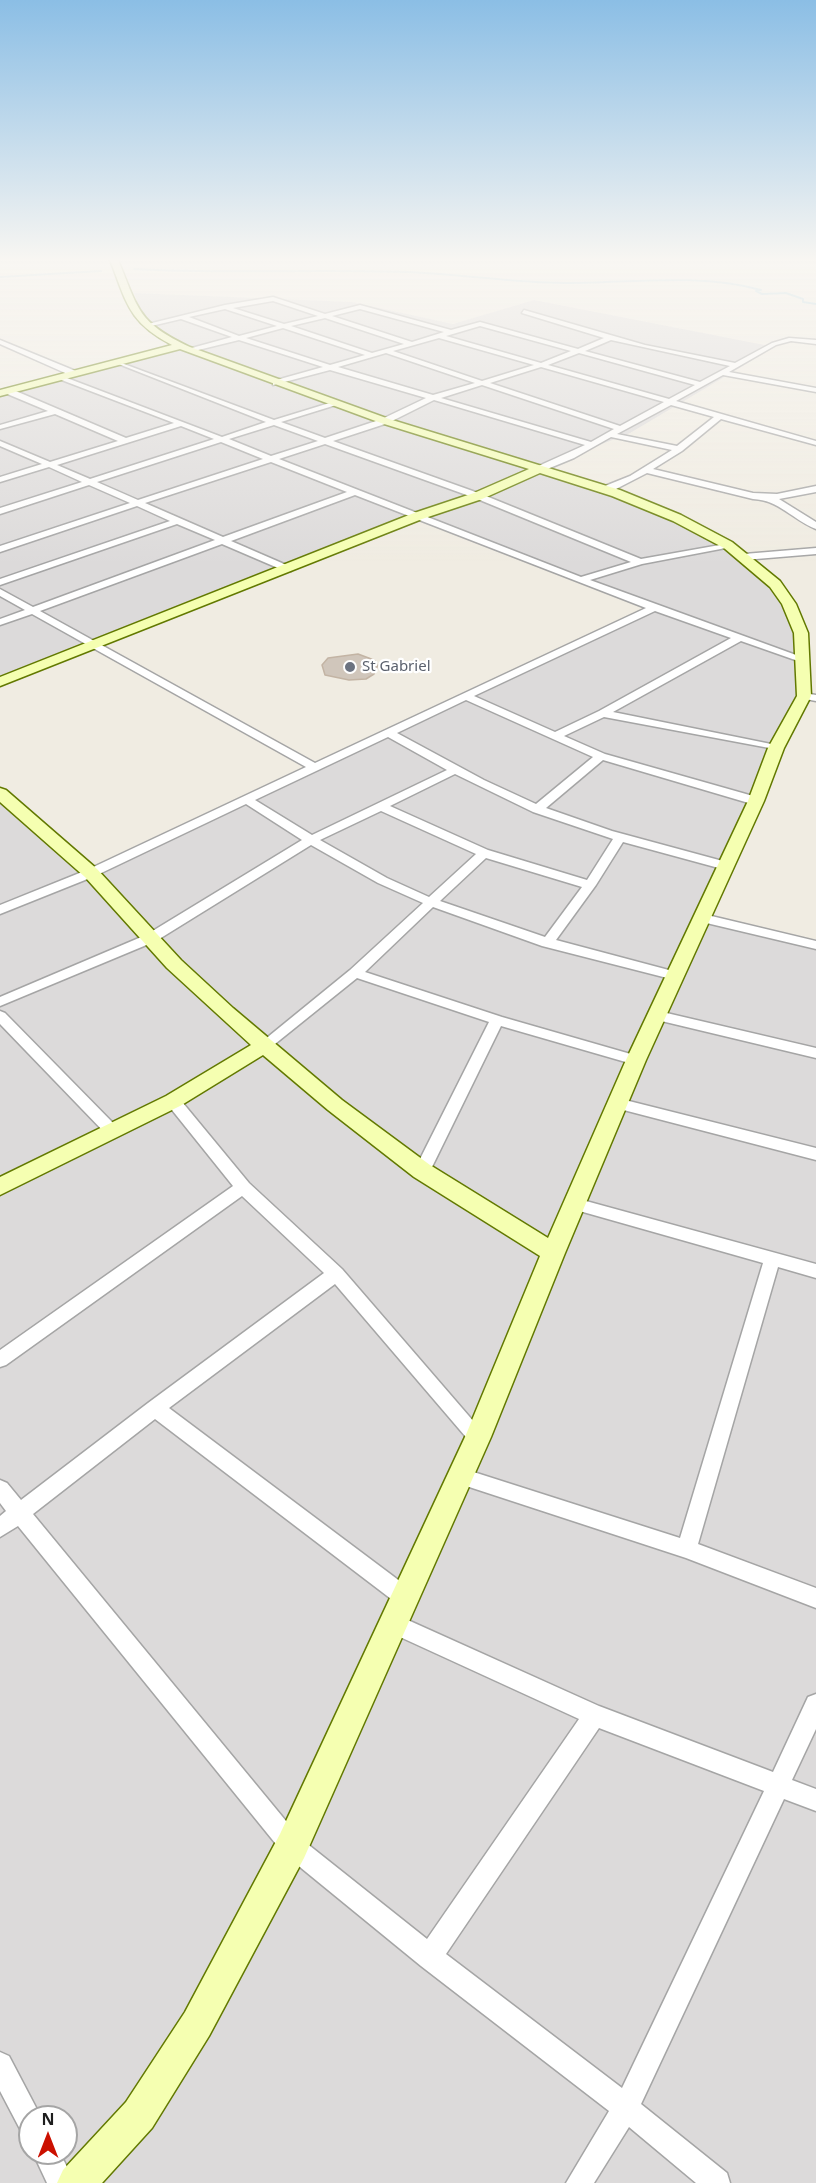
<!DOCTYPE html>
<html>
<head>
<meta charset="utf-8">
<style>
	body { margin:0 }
	#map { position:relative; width:816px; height:2183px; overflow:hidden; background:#f0ece2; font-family:"Noto Sans",sans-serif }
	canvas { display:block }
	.north { position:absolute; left:18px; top:2105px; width:60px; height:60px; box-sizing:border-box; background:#fff; border:2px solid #a5a5a5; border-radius:50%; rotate:0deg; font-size:16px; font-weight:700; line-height:24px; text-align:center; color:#1e1e1e }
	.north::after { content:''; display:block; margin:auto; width:21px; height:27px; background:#cb1000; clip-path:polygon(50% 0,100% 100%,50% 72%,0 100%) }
</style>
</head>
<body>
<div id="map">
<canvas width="816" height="2183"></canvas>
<div class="north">N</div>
</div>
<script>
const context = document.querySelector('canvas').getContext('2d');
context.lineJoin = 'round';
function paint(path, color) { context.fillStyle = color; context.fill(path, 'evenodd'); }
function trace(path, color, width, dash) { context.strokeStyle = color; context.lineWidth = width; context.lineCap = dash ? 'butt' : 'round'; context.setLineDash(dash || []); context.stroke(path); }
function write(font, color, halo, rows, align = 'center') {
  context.font = font + ' "Noto Sans",sans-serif'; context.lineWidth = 4.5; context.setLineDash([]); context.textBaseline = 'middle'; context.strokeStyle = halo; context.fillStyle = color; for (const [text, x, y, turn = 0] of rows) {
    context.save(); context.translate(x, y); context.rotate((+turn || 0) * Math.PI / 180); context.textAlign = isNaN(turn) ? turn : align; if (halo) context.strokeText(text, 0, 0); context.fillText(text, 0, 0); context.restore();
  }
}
const residential = new Path2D(`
	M134,293l218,9 101,22 81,-24 241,47 -145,86 -91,36 79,26 110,50 61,59 14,46 -2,45 -99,227 114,28v1233h-816v-1390l98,77 566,-263 -243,-90 -421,163v-285l178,-48 -33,-22zM30,2117h36v36h-36z`);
const stream = new Path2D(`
	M134,269c91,5 182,0 273,3 53,2 106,11 159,11 64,0 132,-10 195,7l-5,1 6,3 24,-1 17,6v3l13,2
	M0,277l101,-6`);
const building = new Path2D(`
	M358,654l16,6 4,5 -4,9 -8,5 -17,1 -24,-5 -3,-10 6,-7z`);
const street = new Path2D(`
	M273,297l52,17 35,-9 91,25 29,-8 98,27 26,-11 -82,-25 2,-3 121,35 90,18 37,-20 17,-5 27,2v4l-25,-3 -15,4 -47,27 87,16v4l-93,-17 -47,26 140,40v4l-95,-26 -39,32 -29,18 100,24 24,1 39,-8v6l-37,7 37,23v7c-23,-9 -37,-29 -63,-30l-106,-26 -31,16 -16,3v-4l30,-12 42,-26 -61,-13 -37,21 -34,14h-6v-4l51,-23 -151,-45 -46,23 -55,18 148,53 160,65 90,-16v4l-89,17 -52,16 217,79 -9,2 -57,-20 -128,71 163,33 4,1v4l-176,-33 -40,19 41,18 155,44 2,3 -2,3h-8l-149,-44 -57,48 66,23 118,32 2,3 -6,4 -103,-28 -27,43 -40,55 124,33 2,3 -2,3 -5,1 -133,-34 -109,-39 -68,65 137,45 139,40 2,3 -7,5 -135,-39 -71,145 -2,4h-12l-2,-4 75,-149 -132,-44 -87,70h-10l-2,-3 92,-75 73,-67 -45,-20 -67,-38 -155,96 -156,65v-9l146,-62 156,-95 -56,-36 -151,72 -95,38v-9l87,-35 219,-103 -274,-153 -32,11v-6l25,-9 -25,-14v-7l33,18 182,-67 -38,-16 -177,61v-6l170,-58 -33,-15 -137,46v-6l130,-43 -41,-18 -89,29v-6l82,-26 -33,-15 -49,15v-5l42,-13 -42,-18v-5l50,21 68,-21 -63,-27 -55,15v-4l48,-14 -43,-18v-4h6l115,49 48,-15 -115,-44v-4l163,62 44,-15 -150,-59v-2l158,59 62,-19v4l-55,17 44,16 57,-19 44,-21 -96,-28 -57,15v-4l50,-14 -84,-27 -49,12 -2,-3 44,-12 -51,-18 -34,8 -3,-2 81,-20zM273,301l45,15 -34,8 -51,-16zM225,309l52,17 -38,10 -50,-19zM360,309l84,23 -32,10 -80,-26zM325,318l79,26 -32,9 -81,-27zM480,326l91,25 -30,12 -95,-27zM283,328l82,27 -35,10 -84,-27zM439,338l95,27 -52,16 -89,-30zM611,340l119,26 -30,16 -115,-31zM386,353l89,30 -42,12 -95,-28zM579,353l116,32 -26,14 -121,-34zM541,367l123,35 -44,24 -130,-43zM482,385l132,44 -23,13 -150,-44zM671,405l43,12 -37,29 -60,-12zM274,425l44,16 -47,15 -42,-17zM181,426l33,13 -124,40 -33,-14zM221,442l42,17 -125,41 -41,-18zM325,444l150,54 156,64 -50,15 -302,-118zM271,462l76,30 -124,45 -78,-34zM355,495l291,113 -331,155 -275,-152 182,-67 63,27h6v-4l-60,-26zM655,611l76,27 -132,73 -44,21 -81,-36zM466,700l127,57 -57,47 -52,-24 -87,-47zM388,737l59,33 -135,65 -57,-35zM455,774l78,38 80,27 -26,41 -99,-30 -98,-44zM381,811l95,43 -47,43 -42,-19 -67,-38zM486,858l96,29 -37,50 -105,-36z
	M0,340l78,32 1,2 -7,2 -72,-32z
	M816,548v6l-72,6 -5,-3 5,-3z
	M804,693l12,2v6l-16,-3 -1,-2z
	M703,914l113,27v8l-118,-28 -2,-3z
	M0,1011l5,2 112,114 3,4 -3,4h-10l-107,-111z
	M658,1011l158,37v10l-163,-39 -2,-3z
	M173,1096l5,1 71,86 93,86 145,168 -2,6 -7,2 -7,-2 -136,-159 -166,124 244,183 3,7 -3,7 -7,3 -7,-3 -244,-186 -122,95 267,324 127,101 152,-220 -192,-88 -3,-7 3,-7 7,-3 7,3 198,89 174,66 35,-75 8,-3v35l-24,51 24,9v22l-32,-12 -143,305 86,69 3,10h-34l-67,-56 -35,56h-28l43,-72 -188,-145 -137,-112 -266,-328 -18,11v-21l6,-5 -6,-8v-23l7,3 14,17 127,-97 176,-130 -82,-77 -236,169 -6,2v-17l233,-164 -65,-81 -3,-4zM599,1728l165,63 -142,297 -176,-134z
	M617,1098l199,50v12l-204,-53 -3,-4z
	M575,1198l241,66v14l-38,-11 -80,277 118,44v20l-130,-50 -232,-76 -3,-6 3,-6 7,-2 219,70 83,-275 -194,-55 -2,-4 2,-4z
	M0,2052l9,4 32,61h-11v18l-9,-4 -21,-40z
	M33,2153h27l15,30h-28z`);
const secondary = new Path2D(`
	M110,260h8c21,50 19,62 72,87l199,72 231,71 61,25 51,27 48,39 16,23 12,29 3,63 -27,52 -20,53 -118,259 -81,193 -74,184 -187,421 -95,178 -57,92 -50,55h-45l6,-13 63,-68 59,-90 95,-178 185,-397 75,-181 -126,-79 -86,-67 -65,-55 -83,51 -180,89v-18l166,-81 85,-51 -84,-77 -82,-91 -85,-75v-14l6,2 91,79 84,91 52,48 109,92 88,65 118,73 78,-178 122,-259 20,-53 29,-52 -3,-63 -12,-29 -12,-17 -46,-39 -51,-27 -61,-25 -72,-23 -58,26 -60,20 -422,167v-9l414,-164 60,-20 55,-24 -148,-46 -201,-74 -180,47v-6l172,-45c-44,-23 -45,-42 -62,-85z`);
const markers = [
	[350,667,6,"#6b7280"]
];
const farWorshipnames = [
	["St Gabriel",362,667]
];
paint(residential, '#dcdada');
trace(stream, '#9fcde1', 2);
paint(building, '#d0c6bb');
trace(building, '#c3b4a4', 1.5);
trace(street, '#a5a5a5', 3);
trace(secondary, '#627900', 3);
paint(street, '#fff');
paint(secondary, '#f5ffb1');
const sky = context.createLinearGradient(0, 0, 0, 565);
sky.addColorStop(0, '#8bbee5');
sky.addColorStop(0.46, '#f8f6f2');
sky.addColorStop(1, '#f8f6f200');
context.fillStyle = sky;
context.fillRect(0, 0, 816, 565);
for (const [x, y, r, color] of markers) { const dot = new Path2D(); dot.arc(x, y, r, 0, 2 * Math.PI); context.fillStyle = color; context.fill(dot); trace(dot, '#fff', 2); }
write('15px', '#5b616d', '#fff', farWorshipnames, 'left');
</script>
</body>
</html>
